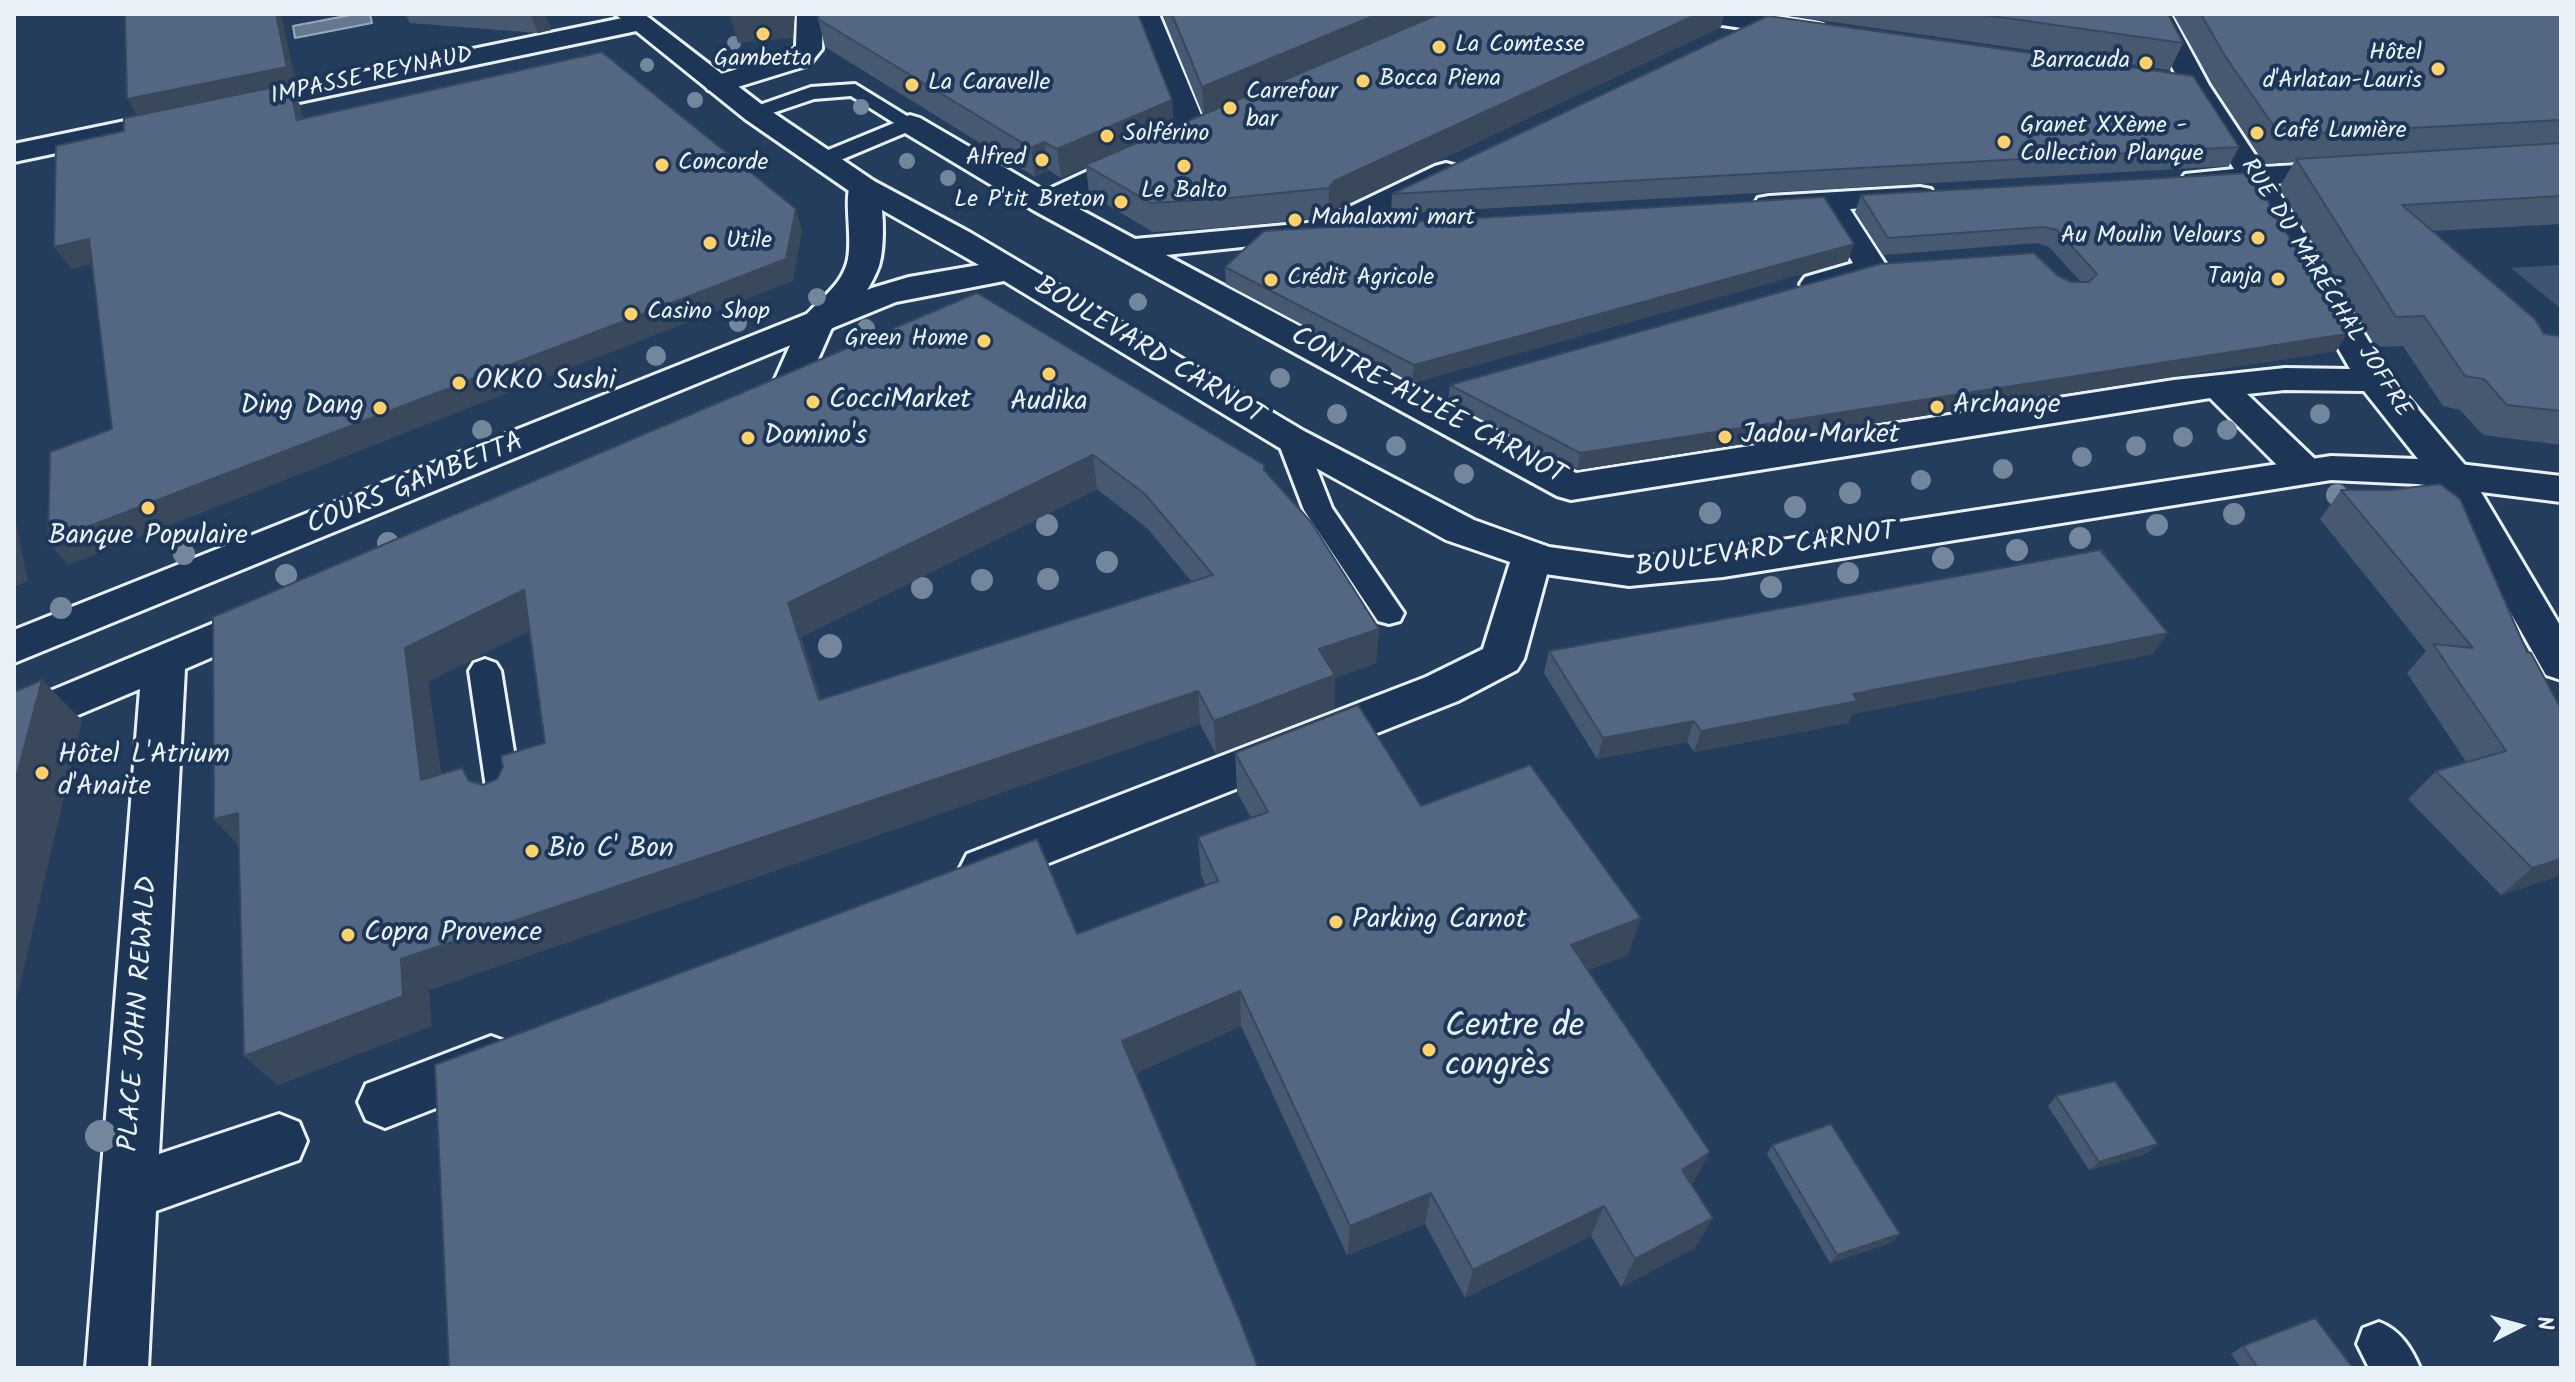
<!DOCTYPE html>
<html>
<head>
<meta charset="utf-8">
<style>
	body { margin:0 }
	#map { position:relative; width:2575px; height:1382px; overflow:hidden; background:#253d5d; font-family:Kalam,sans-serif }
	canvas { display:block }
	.frame { position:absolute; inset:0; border:16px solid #e8f1f8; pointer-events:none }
	.north { position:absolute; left:2479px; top:1286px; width:80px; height:80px; -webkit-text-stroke:6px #1d3557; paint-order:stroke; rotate:84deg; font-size:22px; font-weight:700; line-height:32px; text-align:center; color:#e8f1f8 }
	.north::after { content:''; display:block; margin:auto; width:28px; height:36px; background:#e8f1f8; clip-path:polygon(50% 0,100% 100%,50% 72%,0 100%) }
</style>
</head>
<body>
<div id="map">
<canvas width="2575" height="1382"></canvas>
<div class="frame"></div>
<div class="north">N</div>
</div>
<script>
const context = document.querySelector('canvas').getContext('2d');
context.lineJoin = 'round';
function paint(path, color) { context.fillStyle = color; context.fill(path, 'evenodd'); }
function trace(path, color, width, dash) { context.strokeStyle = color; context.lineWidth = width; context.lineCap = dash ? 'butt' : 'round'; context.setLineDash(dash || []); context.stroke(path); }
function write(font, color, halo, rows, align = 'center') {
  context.font = font + ' Kalam,sans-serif'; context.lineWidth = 8; context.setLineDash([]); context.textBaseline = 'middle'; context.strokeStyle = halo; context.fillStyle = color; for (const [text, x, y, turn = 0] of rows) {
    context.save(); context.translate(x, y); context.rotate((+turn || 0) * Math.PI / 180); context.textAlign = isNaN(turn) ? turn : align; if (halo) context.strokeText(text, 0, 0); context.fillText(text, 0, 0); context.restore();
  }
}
const green = new Path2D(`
	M2561,265v44l-50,-41z`);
const water = new Path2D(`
	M356,14h14l2,9 -77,15 -2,-12z`);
const lane = new Path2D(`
	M855,84l65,40 -3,4 -93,39 -11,-7 3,-5 78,-32 -43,-27 -37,3 -59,20 -10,-6 3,-4 63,-22z
	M1291,430l10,3 4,6 27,69 72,105 -4,8 -11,3 -11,-3 -74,-111 -27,-71 4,-6z
	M485,659l11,4 5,8 21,130 -5,10 -12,4 -12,-4 -5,-10 -19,-130 5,-8z
	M2379,1322c21,8 32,25 41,46h-51l-12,-24 6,-16z`);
const street = new Path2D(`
	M797,14h26l-1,35 -13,16 -81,25 -10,2 -10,-2 -4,-6 4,-6 81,-25 7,-6z
	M1133,14h26l50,120 -5,6 -10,3 -10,-3 -5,-6z
	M1689,14h65l60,9 9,2 4,6 -4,6 -9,2 -112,-17 -9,-3z
	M2145,14h26l38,71 54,82 84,-5 11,3 4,6 -4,6 -11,3 -73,4 115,191 76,90 5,9 -5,9 -14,4 -14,-4 -73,-92 -79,-1 -38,4 71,68 6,9 -6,9 -13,3 -13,-3 -82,-82 -639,102 -14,-4 -524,-286 -133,-80 -4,-6 4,-6 10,-3 10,3 125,73 88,-41 10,-3 10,3 5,6 -5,6 -85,41 67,36 183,-17 117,-56 11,-3 11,3 4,6 -4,6 -120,59 -171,18 410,218 598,-93 111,-12 65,1 -106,-183 -48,3 -11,-3 -4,-6 4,-6 49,-5 -53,-84z
	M637,15l9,2 4,6 -4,6 -632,133v-18z
	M1920,187l11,2 4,7 -4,7 -81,6 38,59 -4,7 -67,19 -12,-3 -5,-7 5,-7 48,-14 -33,-52 -51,3 -11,-2 -4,-7 4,-7 11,-2z
	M817,313l12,3 5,7 -35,80 -42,15 -13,-3 -5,-8 5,-8 27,-11 29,-65 5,-7z
	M1532,542l14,4 6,10 -28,103 -7,11 -59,31 -457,181 -17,6 -17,-6 -7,-14 7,-14 459,-177 57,-28 29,-93 6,-10z
	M267,601l15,4 6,11 -6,11 -97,42 -26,485 120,-40 20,8 8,19 -8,19 -143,51 -8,157h-62l54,-679 -126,53v-36z
	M491,1036l19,7 8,18 -8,18 -125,49 -19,-8 -8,-18 8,-18z`);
const secondary = new Path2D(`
	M863,178l11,3c11,16 11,66 5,85 -8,22 -29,53 -50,64 -8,5 -16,2 -24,0l-5,-7c15,-22 39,-33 47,-60 7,-23 -5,-67 5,-82z
	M2451,461l14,4 96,162v53l-15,-5 -114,-201 5,-9z`);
const primary = new Path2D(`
	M615,14h29l121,93 109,74 97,52 333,198 170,89 75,27 80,11 94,-9 608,-93 86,3 144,17v26l-144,-18 -86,-4 -608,97 -94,9 -84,-12 -99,-34 -168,-93 -274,-166 -108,21 -882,361v-33l858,-342 37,-11 70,-12 -127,-72 -107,-74z`);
const trees = [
	[734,43,7],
	[647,65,7],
	[695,100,8],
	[861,107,8],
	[907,161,8],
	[948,178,8],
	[817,297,9],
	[1138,302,9],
	[738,323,9],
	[866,328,9],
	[656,356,10],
	[1280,378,10],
	[1337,414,10],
	[2320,414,10],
	[482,430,10],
	[2227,430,10],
	[2183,437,10],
	[1396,446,10],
	[2136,446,10],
	[2082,457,10],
	[2003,469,10],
	[1464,474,10],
	[1921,480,10],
	[1850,493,11],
	[2337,495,11],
	[1795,507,11],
	[1710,513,11],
	[2234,514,11],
	[1047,525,11],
	[2157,525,11],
	[2080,538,11],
	[388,543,11],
	[2017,550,11],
	[184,554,11],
	[1943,558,11],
	[1107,562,11],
	[1848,573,11],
	[286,575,11],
	[1048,579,11],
	[982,580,11],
	[1771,587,11],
	[922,588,11],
	[61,608,11],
	[830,646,12],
	[101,1136,16]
];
const wall = new Path2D(`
	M405,14h140l6,16 -13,3 -128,-10z
	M1162,14h562l-3,13 -387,183 -6,7 -98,10 -77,5 -64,-38 -3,-27 -25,11 -13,-8 -13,7 -210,-130 -7,-28 356,108 29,-12z
	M1777,14h391l15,29 -13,27z
	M2173,14h388v210l-128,7 111,103 17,2v109l-78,-10 -23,-25 -17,-4 -40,-60 -27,1 -97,-159 15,-26 -29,2 -53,-81z
	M2239,147l-10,19 -838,48 1,-20z
	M2251,173l96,161 -11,17 -759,119 -129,-68 2,-17 621,-103h10l-32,-35 -12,-4 -154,12 -28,-43 6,-17z
	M1848,261l-436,122 -186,-99 -1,-17z
	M977,293l287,177 115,159 -3,34 -41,15 -1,31 -118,45 -16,-30 -771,266 2,36 -153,59 -34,-29 -5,-211 -25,-26zM1097,489l51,40 44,53 -371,117 -20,-62zM529,631l16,112 -48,36 -14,6 -42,-11 -13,-92z
	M2341,490l186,162 34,57v166l-60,20 -93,-96 28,-28 30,-9 -59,-89 19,-22 -106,-132z
	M1549,651l604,3 -300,60 -5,9 -154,29 -7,-10 -90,17 -53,-86z
	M1235,753l186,53 207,149 -40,15 122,182 -18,32 3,64 -74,39 -30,-51 -126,62 -40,-74 -78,31 -106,-229 -105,47 -59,-139 129,-48 -5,-11 -3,-38 53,-19 -14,-26z
	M2056,1096l92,57 -59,17 -41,-64z
	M1772,1145l121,97 -63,21 -63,-109z
	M2243,1346l110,22h-112l-10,-14z`);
const shadedWall = new Path2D(`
	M276,14h5l15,69 -7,1 11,21 8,36 -171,-26 -10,-16z
	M530,14h15l6,16 -13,3z
	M751,14h44l-2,24 -55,5 -8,-27z
	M1378,14h63l-237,101 -2,-28z
	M1698,14h26l-3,13 -387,183 -6,7 1,-29 5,-7z
	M1172,100l2,28 -89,37 1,2 -25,11 -4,-29z
	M1044,142l4,28 -13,7 -4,-29z
	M796,209l6,22 -9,50 -725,284 -20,-23z
	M89,239l16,22 -34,8 -17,-22z
	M1854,244l-6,17 -436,122 2,-18z
	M2347,334l-11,17 -759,119 3,-17z
	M1093,455l4,34 -296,148 31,96 -13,-33 -31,-97z
	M14,514l14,67 -14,6z
	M524,590l19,34 -115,58 18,131 -25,-33 -16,-132z
	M1379,629l-3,34 -41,15 -1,31 -118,45 -2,-33 105,-72z
	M2168,633l-15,21 -300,60 -5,9 -154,29 7,-21 152,-37z
	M42,680l40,40 -68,290v-224z
	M1198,691l2,33 -771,266 2,36 -153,59 -34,-29 157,-97z
	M1694,721l-7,21 -90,17 6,-21z
	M238,813l8,38 -32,-32z
	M2561,859v16l-60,20 31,-27z
	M1641,918l-13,37 -68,26 11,-36z
	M1240,991l1,35 -112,50 -7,-35z
	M2158,1144l-10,9 -59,17 10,-8z
	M1710,1152l-17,31 -27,18 16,-31z
	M1431,1193l-6,31 -78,31 3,-29z
	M1604,1206l-13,30 -126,62 8,-28z
	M1713,1218l-18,30 -74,39 14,-28z
	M1900,1234l-7,8 -63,21 7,-8z`);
const building = new Path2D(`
	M125,14h151l11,53 -160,32z
	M730,14h21l-21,2z
	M819,14h319l34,86 -115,49 -13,-7 -13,6 -213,-129z
	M1172,14h206l-176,73z
	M1439,14h259l-364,167 -5,7 -100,10 -78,5 -66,-38z
	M1977,14h191l15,29z
	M2201,14h360v106l-281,15 -55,-79z
	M1768,16l425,60 46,71 -847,47z
	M602,52l194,157 -10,50 -738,283 2,-90 62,-23 -23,-190 -35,8 2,-101 68,-15v-13l165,-34 8,36z
	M2561,143v53l-159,9 133,114 9,15 17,2v75l-54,-6 -23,-26 -19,-3 -41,-60 -28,1 -100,-158z
	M2251,173l96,161 -767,119 -130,-68 430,-121 154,-11 23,22 14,7h18l8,-8 -40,-44 -13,-3 -156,11 -27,-43z
	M1824,197l30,47 -440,121 -189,-98 39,-36z
	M977,293l287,172v5l47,52 68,107 -60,20 16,26 -121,46 -16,-30 -797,268 2,37 -159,60 -6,-243 -24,6 -1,-202zM1093,455l52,39 68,81 -394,125 -31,-97zM524,590l21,153 -44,13 2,11 -6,12 -14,6 -14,-4 -7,-13 -41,12 -16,-132z
	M2440,484l20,15 67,153 4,1 30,56v150l-29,9 -96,-97 70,-20 -73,-107 40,4 -132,-158h50z
	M2100,550l68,83 -315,61 5,7 -157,30 -7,-10 -91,17 -54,-87z
	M42,680l-28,106v-94z
	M1358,705l63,101 109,-41 111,153 -70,27 139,207 -28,18 31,48 -78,41 -31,-53 -131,64 -42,-77 -81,33 -110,-235 -118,50 117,277 19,50h-809l-14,-303 602,-226 40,95 141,-53 -20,-44 70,-25 -33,-59z
	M2115,1081l43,63 -59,18 -43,-66z
	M1831,1124l69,110 -63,21 -65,-110z
	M2315,1318l38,50h-95l-15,-22z`);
const markers = [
	[763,34,8,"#ffd166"],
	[1439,47,8,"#ffd166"],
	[2146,63,8,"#ffd166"],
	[2438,69,8,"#ffd166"],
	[1363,81,8,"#ffd166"],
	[912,85,8,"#ffd166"],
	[1230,108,8,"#ffd166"],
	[2257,133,8,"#ffd166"],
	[1107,136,8,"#ffd166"],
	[2004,142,8,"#ffd166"],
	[1042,160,8,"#ffd166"],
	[662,165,8,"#ffd166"],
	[1184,166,8,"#ffd166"],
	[1121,202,8,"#ffd166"],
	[1295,220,8,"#ffd166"],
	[2258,238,8,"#ffd166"],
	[710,243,8,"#ffd166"],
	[2278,279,8,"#ffd166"],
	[1271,280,8,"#ffd166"],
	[631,314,8,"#ffd166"],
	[984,341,8,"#ffd166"],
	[1049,374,8,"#ffd166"],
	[459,383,8,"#ffd166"],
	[813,402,8,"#ffd166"],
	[1937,407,8,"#ffd166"],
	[380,408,8,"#ffd166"],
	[1725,437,8,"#ffd166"],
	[748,438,8,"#ffd166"],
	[148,508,8,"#ffd166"],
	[42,773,8,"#ffd166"],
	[532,851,8,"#ffd166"],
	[1336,922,8,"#ffd166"],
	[348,935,8,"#ffd166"],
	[1429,1050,8,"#ffd166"]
];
const farPoinames = [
	["La Comtesse",1455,47],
	["Hôtel",2422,55,"right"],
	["d'Arlatan-Lauris",2422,83,"right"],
	["Gambetta",763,61,"center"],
	["Barracuda",2130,63,"right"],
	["Bocca Piena",1379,81],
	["La Caravelle",928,85],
	["Carrefour",1246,94],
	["bar",1246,122],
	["Granet XXème -",2020,128],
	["Collection Planque",2020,156],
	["Café Lumière",2273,133],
	["Solférino",1123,136],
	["Alfred",1026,160,"right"],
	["Concorde",678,165],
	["Le Balto",1184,193,"center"],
	["Le P'tit Breton",1105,202,"right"],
	["Mahalaxmi mart",1311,220],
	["Au Moulin Velours",2242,238,"right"],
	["Utile",726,243],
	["Tanja",2262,279,"right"],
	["Crédit Agricole",1287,280],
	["Casino Shop",647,314],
	["Green Home",968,341,"right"]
];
const farStreetnames = [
	["IMPASSE REYNAUD",372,78,-12],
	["RUE DU MARÉCHAL JOFFRE",2324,289,58]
];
const streetNames = [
	["BOULEVARD CARNOT",1148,353,31],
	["CONTRE-ALLÉE CARNOT",1427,408,28],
	["COURS GAMBETTA",416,486,-22],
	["BOULEVARD CARNOT",1766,552,-8],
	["PLACE JOHN REWALD",141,1014,-86]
];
const poiNames = [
	["OKKO Sushi",475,383],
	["CocciMarket",829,402],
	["Audika",1049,404,"center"],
	["Archange",1953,407],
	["Ding Dang",364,408,"right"],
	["Jadou Market",1741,437],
	["Domino's",764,438],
	["Banque Populaire",148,538,"center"],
	["Hôtel L'Atrium",58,757],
	["d'Anaite",58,789],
	["Bio C' Bon",548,851],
	["Parking Carnot",1352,922],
	["Copra Provence",364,935]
];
const nearPoinames = [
	["Centre de",1445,1030],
	["congrès",1445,1069]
];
paint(green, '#3e5472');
paint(water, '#657890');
trace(water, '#99a8ba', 2);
trace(lane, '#e8f1f8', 6);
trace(street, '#e8f1f8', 6);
trace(secondary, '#e8f1f8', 6);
trace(primary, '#e8f1f8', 6);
paint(lane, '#1d3557');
paint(street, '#1d3557');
paint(secondary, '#1d3557');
paint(primary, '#1d3557');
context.fillStyle = '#74869c';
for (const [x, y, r] of trees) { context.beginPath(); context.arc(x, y, r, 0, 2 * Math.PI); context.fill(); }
paint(wall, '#475970');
paint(shadedWall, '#3a485b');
paint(building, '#536782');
trace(building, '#3a485b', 2);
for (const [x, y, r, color] of markers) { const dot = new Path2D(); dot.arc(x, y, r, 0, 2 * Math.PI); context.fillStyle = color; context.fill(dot); trace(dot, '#1d3557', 3); }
write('24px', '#e8f1f8', '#1d3557', farPoinames, 'left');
write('24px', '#e8f1f8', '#1d3557', farStreetnames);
write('28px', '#e8f1f8', '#1d3557', streetNames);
write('28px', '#e8f1f8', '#1d3557', poiNames, 'left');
write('34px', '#e8f1f8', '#1d3557', nearPoinames, 'left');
</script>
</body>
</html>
